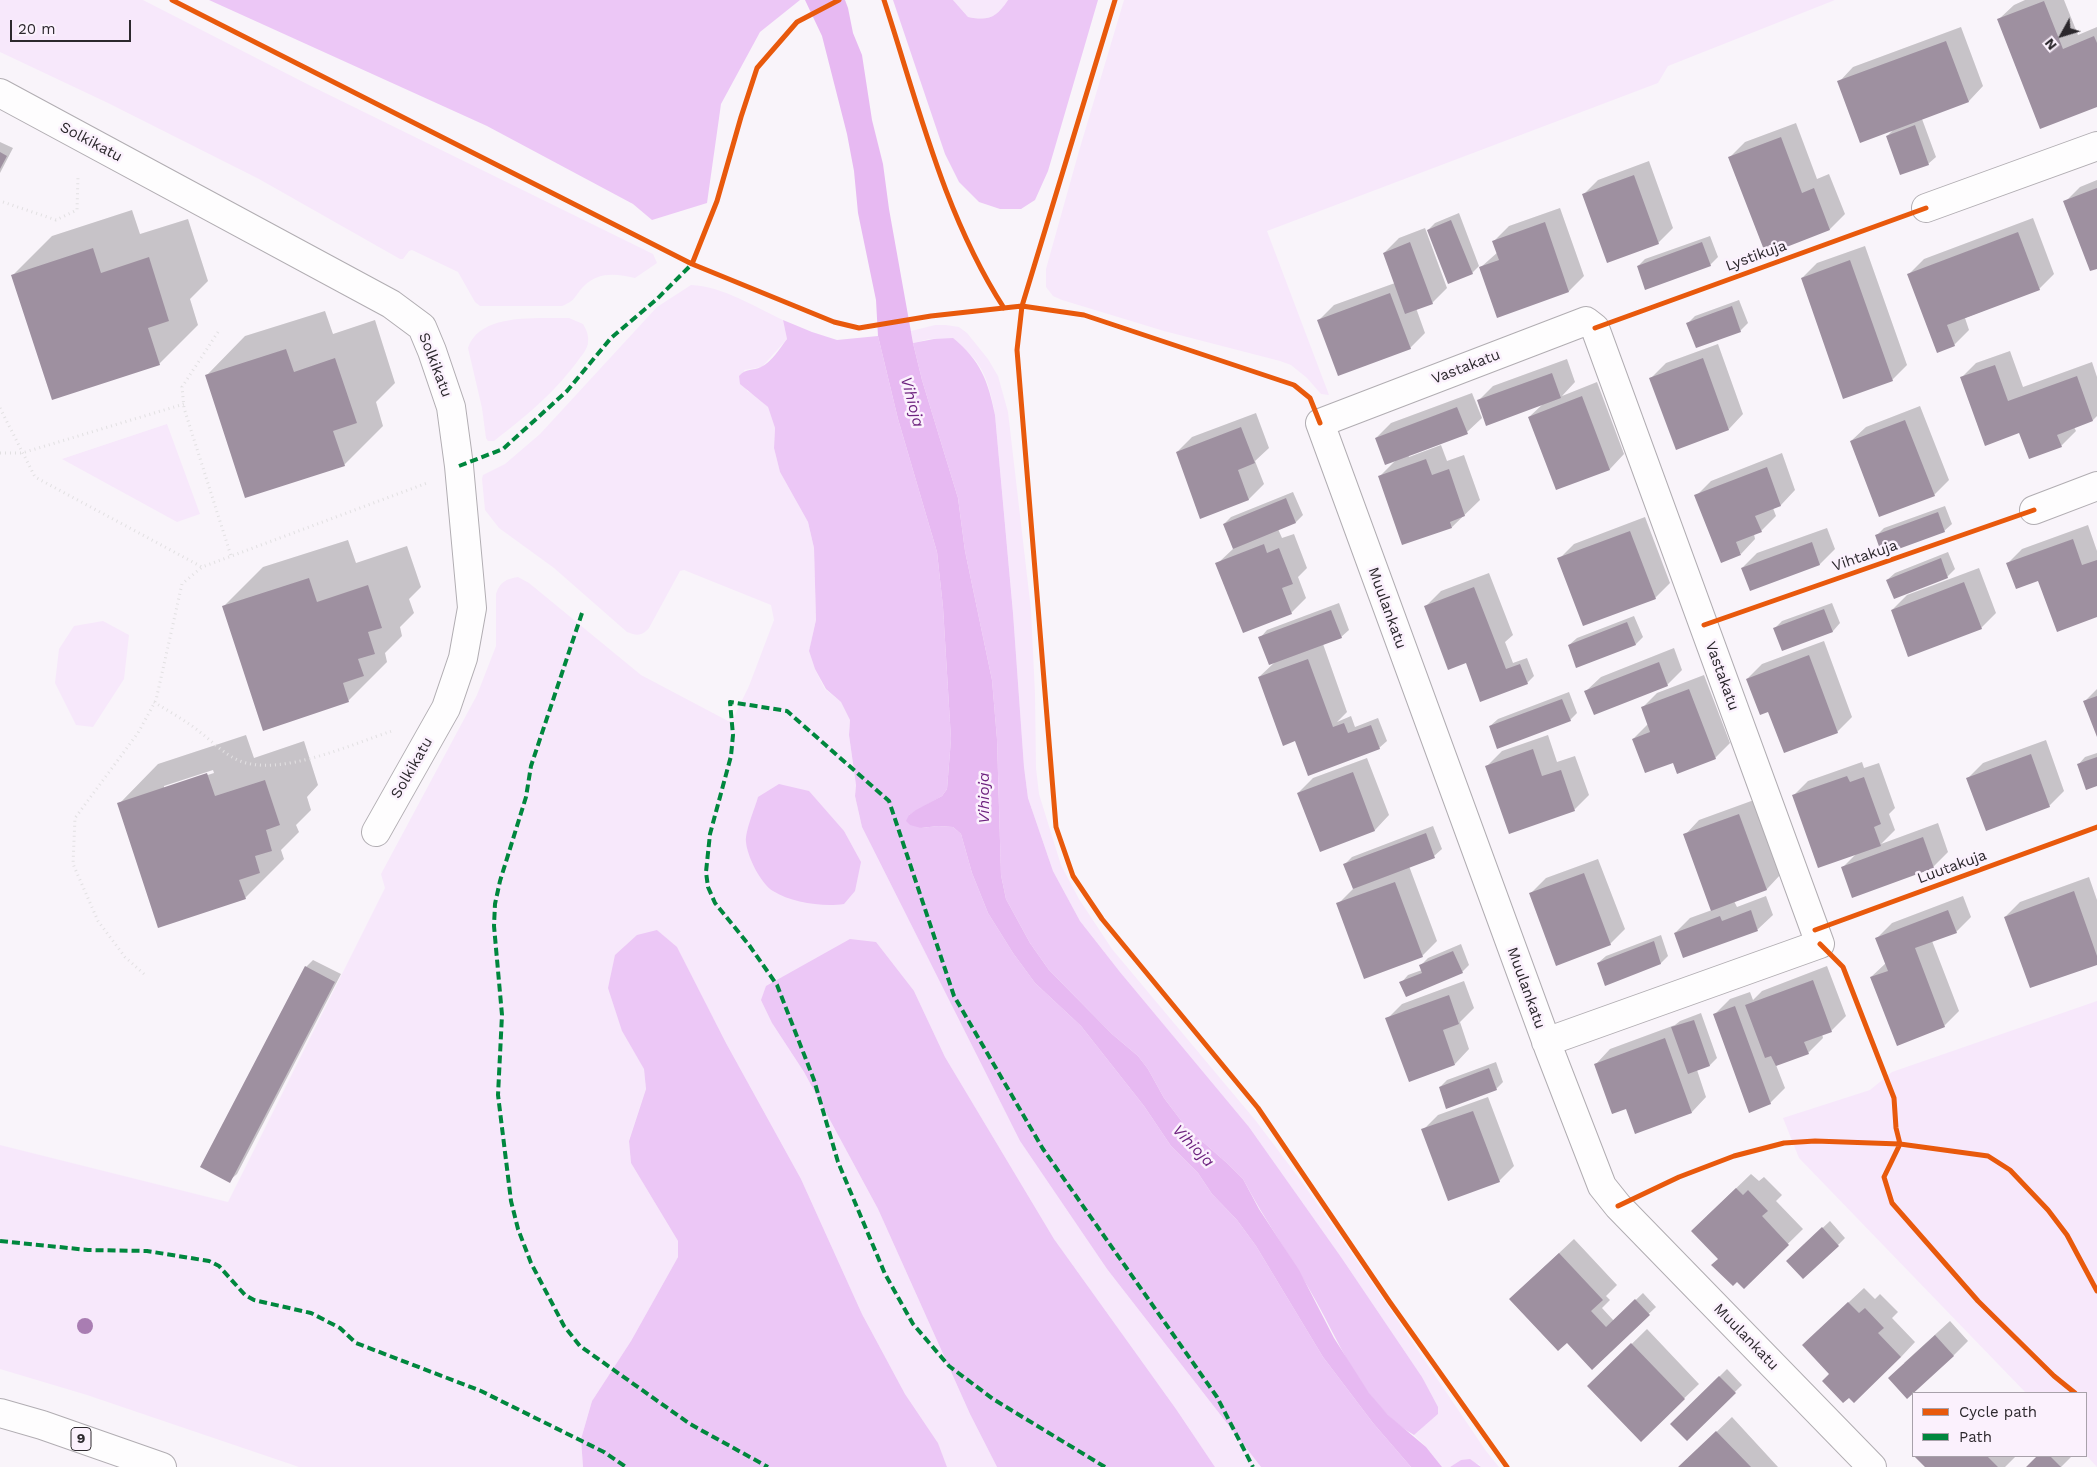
<!DOCTYPE html>
<html>
<head>
<meta charset="utf-8">
<style>
	body { margin:0 }
	#map { position:relative; width:2097px; height:1467px; overflow:hidden; background:#f9f4fa; font-family:"Work Sans",sans-serif }
	canvas { display:block }
	.legend { position:absolute; left:1912px; top:1392px; width:175px; height:65px; box-sizing:border-box; background:#fbf1fd; border:1px solid #a8a1aa; margin:0; padding:6px 9px; list-style:none; font-size:15px; color:#2c282d }
	.legend li { display:flex; align-items:center; gap:10px; height:25px }
	.legend b { width:25px; border:1px solid #a8a1aa }
	.north { position:absolute; left:2037px; top:10px; width:50px; height:50px; -webkit-text-stroke:4px #fbf1fd; paint-order:stroke; rotate:231deg; font-size:14px; font-weight:700; line-height:20px; text-align:center; color:#2c282d }
	.north::after { content:''; display:block; margin:auto; width:18px; height:22px; background:#2c282d; clip-path:polygon(50% 0,100% 100%,50% 72%,0 100%) }
	.scale { position:absolute; left:10px; top:20px; width:121px; height:22px; box-sizing:border-box; border:2px solid #2c282d; border-top:0; padding-left:6px; font-size:15px; line-height:18px; white-space:nowrap; color:#2c282d; -webkit-text-stroke:4px #fbf1fd; paint-order:stroke }
</style>
</head>
<body>
<div id="map">
<canvas width="2097" height="1467"></canvas>
<ul class="legend">
<li><b style="height:6px;background:#e8590c"></b>Cycle path</li>
<li><b style="height:6px;background:#00873e"></b>Path</li>
</ul>
<div class="north">N</div>
<div class="scale">20 m</div>
</div>
<script>
const context = document.querySelector('canvas').getContext('2d');
context.lineJoin = 'round';
function paint(path, color) { context.fillStyle = color; context.fill(path, 'evenodd'); }
function trace(path, color, width, dash) { context.strokeStyle = color; context.lineWidth = width; context.lineCap = dash ? 'butt' : 'round'; context.setLineDash(dash || []); context.stroke(path); }
function write(font, color, halo, rows, align = 'center') {
  context.font = font + ' "Work Sans",sans-serif'; context.lineWidth = 5; context.setLineDash([]); context.textBaseline = 'middle'; context.strokeStyle = halo; context.fillStyle = color; for (const [text, x, y, turn = 0] of rows) {
    context.save(); context.translate(x, y); context.rotate((+turn || 0) * Math.PI / 180); context.textAlign = isNaN(turn) ? turn : align; if (halo) context.strokeText(text, 0, 0); context.fillText(text, 0, 0); context.restore();
  }
}
const green = new Path2D(`
	M0,0h143l166,85 344,169 4,9 -22,15c-18,-4 -36,-7 -51,8 -10,10 -7,14 -22,20h-82l-5,-4 -17,-30 -46,-22 -3,1 -6,8h-3l-141,-80 -151,-76 -108,-51z
	M953,0h55c-12,18 -19,21 -40,17z
	M1124,0h711l-167,66 -10,17 -391,148 62,164 -8,-1 -14,-16 -16,-13 -11,-4 -116,-30 -102,-31 -9,-4 -7,-9v-18l33,-118z
	M691,285c31,1 64,22 92,35l4,19 -25,28 -18,3 3,21 10,5 11,11 7,21 -1,20 6,24 28,50 6,26 2,72 -7,31 6,18 10,20 16,13 9,18 -1,15 7,50 -1,11 7,31 158,314 87,128 154,198h-46l-39,-58 -122,-170 -109,-182 -31,-66 -142,32 32,49 74,137 92,205 27,53h-50l-9,-24 -33,-49 -43,-80 -61,-135 -75,-136 -49,-95 -20,-18 -35,101 22,37 2,21 -17,51 2,23 47,78v16l-47,84 -39,60 -11,38 2,28h-284l-212,-72 -87,-26v-224l228,57 157,-314 -4,-14 96,-179 19,-49v-52c4,-13 11,-15 22,-17l11,6 112,92 87,46h4l17,-35 25,-66 -3,-15 -87,-35 -4,1 -31,57c-7,8 -12,8 -22,4l-73,-64 -55,-40 -14,-18 -3,-31 1,-4 22,-11 35,-30 117,-127z
	M569,318l14,6c3,5 6,11 5,18 0,7 -7,14 -11,20 -25,33 -51,54 -83,79h-6l-2,-3 -4,-30 -14,-60c12,-36 71,-29 101,-30z
	M935,325h11l13,2 8,6 21,26 10,17 10,36 23,198 4,84 1,74 3,26 22,71 18,34 33,50 144,172 46,61 90,130 94,139 13,16h-18l-2,-3 -18,-4 -11,7h-8l-16,-20 -12,-12 24,-21 -16,-37 -81,-120 -92,-130 -129,-155 -40,-51 -27,-50 -25,-73 -4,-31 -11,-154 -18,-198c-7,-38 -16,-69 -59,-76 -7,-1 -16,3 -23,4l-2,-12z
	M167,424l33,90 -23,8 -115,-63z
	M103,621l26,14 -5,44 -31,48 -17,-2 -21,-42 4,-34 15,-23z
	M2097,1001v466l-11,-12v-62h-60l-227,-235 -16,-40 87,-28 22,-18z`);
const forest = new Path2D(`
	M209,0h591l-40,32 -39,72 -14,99 -55,17 -19,-16 -146,-78z
	M893,0h60l15,17c21,4 28,1 40,-17h90l-50,171 -13,29 -14,9h-21l-21,-7 -20,-20 -14,-28z
	M783,320l29,12 25,8 41,-4 20,83 39,133 6,55 8,132 -4,50 -5,7 -33,19 12,13 17,-2 15,1 8,7 11,39 16,40 25,40 22,30 46,43 63,80 27,40 27,27 14,21 25,26 19,26 67,111 50,66 38,44h-150l-154,-198 -87,-128 -158,-314 -7,-31 1,-11 -7,-50 1,-15 -9,-18 -15,-13 -11,-20 -6,-18 7,-31 -2,-72 -6,-26 -28,-50 -6,-24 1,-20 -7,-21 -28,-23 -1,-8c7,-8 14,-5 22,-9 11,-5 19,-19 26,-28z
	M953,338c28,23 35,43 42,77l18,198 11,154 4,31 25,73 27,50 40,51 129,155 92,130 81,120 16,30v7l-24,21c-49,-28 -72,-87 -98,-134 -23,-42 -51,-80 -73,-122l-15,-15 -42,-37 -22,-29 -16,-29 -10,-13 -26,-22 -63,-64 -19,-27 -24,-44 -5,-24 -4,-136 -5,-59 -27,-129 -7,-53 -36,-118 -9,-37 21,-4z
	M779,784l30,7 35,40 17,31 -6,29 -11,13c-21,3 -52,-1 -71,-13 -12,-7 -26,-35 -27,-49 -1,-11 9,-34 12,-45z
	M657,930l20,17 49,96 75,136 61,135 43,80 33,49 9,24h-364l-2,-28 11,-38 39,-60 47,-84v-16l-47,-78 -2,-22 17,-52 -2,-20 -22,-38 -14,-43 7,-33 22,-20z
	M850,939l26,3 38,49 31,66 109,182 122,170 39,58h-218l-27,-53 -92,-205 -74,-137 -32,-49 -11,-23 5,-14z
	M1470,1459l11,8h-31l11,-7z`);
const water = new Path2D(`
	M805,0h40l3,8 5,25 9,22 10,65 11,44 6,45 24,134 9,37 36,118 7,53 27,129 5,59 4,136 5,24 24,44 19,27 63,64 26,22 10,13 16,29 22,29 42,37 15,15 16,30 40,61 35,68 35,55 19,22 38,32 16,20h-31l-38,-44 -50,-66 -67,-111 -19,-26 -25,-26 -14,-21 -27,-27 -27,-40 -63,-80 -46,-43 -22,-30 -25,-40 -16,-40 -11,-39 -8,-7 -15,-1 -17,2 -11,-3 -4,-4 3,-6 7,-5 26,-14 5,-7 4,-50 -8,-132 -6,-55 -39,-133 -20,-83 -2,-36 -18,-87 -4,-42 -7,-37 -25,-98z`);
const shadow = new Path2D(`
	M2025,0h39l14,35 19,-8v78l-98,-86 15,-14z
	M1961,27l22,59 -14,15 -47,18 14,38 -8,7 -41,-28 7,-7 -55,-47 14,-15z
	M1796,123l21,56 12,-5 16,40 -15,15 -64,24 -36,-96 15,-15z
	M0,142l13,6 -13,25z
	M1649,161l24,67 -15,15 -74,-49 14,-14z
	M2097,180v87l-32,-65 15,-15z
	M1560,208l24,68 -15,15 -71,25 -17,-49 17,-15 -4,-11 15,-15z
	M132,210l8,24 48,-15 20,62 -18,18 8,26 -39,39 -147,-88 40,-40z
	M1459,213l20,53 -7,7 -44,-43 7,-7z
	M2033,218l21,56 -15,15 -74,29 4,12 -15,15 -45,-71 15,-15z
	M1425,228l22,60 -15,15 -16,5 9,25 -15,15 -91,-28 15,-15 61,-22 -11,-30 15,-15z
	M1710,236l8,21 -8,8 -72,1 7,-7z
	M1865,246l42,119 -15,15 -90,-102 15,-15z
	M1739,300l9,23 -8,8 -52,-8 7,-7z
	M325,311l8,23 42,-14 20,63 -19,19 7,24 -39,39 -138,-89 39,-40z
	M1718,344l25,70 -14,15 -78,-51 15,-15z
	M2010,351l13,36 69,-25 5,15v39l-4,4 -19,7 2,4 -15,15 -41,-14 -59,-54 15,-15z
	M1567,359l8,23 -13,14 35,-14 27,72 -14,15 -53,19 -28,-71 14,-13 -65,-3 15,-15z
	M1472,393l10,25 -15,14 -59,22 1,3 32,-12 6,16 17,-6 16,45 -28,27 -73,-50 18,-18 -21,-21 15,-15z
	M1920,406l29,74 -15,15 -83,-54 15,-14z
	M1256,413l13,35 -14,13 9,23 -15,15 -48,18 -24,-65 15,-15z
	M1782,453l13,37 -14,15 -8,3 3,8 -15,15 -7,3 1,5 -14,15 -45,-58 15,-15z
	M1293,492l10,23 -7,7 -18,7 4,9 12,-4 13,34 -9,9 8,21 -15,15 -74,-49 17,-16 -10,-24 7,-7z
	M1945,506l7,18 -8,7 -67,4 7,-7z
	M1645,517l25,66 -15,15 -96,-39 15,-15z
	M2088,525l9,26v65l-58,-37 -32,-15 15,-15z
	M1827,528l8,21 -15,15 -78,4 15,-15z
	M348,540l8,23 51,-17 14,41 -12,12 5,14 -14,14 2,9 -17,17 2,9 -39,39 -124,-95 39,-39z
	M1948,552l7,17 -8,8 -60,3 8,-7z
	M1979,568l17,45 -15,15 -89,-18 15,-15z
	M1489,573l24,62 -8,7 8,21 14,-5 7,18 -7,7 -60,-21 -41,-56 15,-15z
	M1339,603l10,27 -8,7 -18,7 24,68 -10,10 14,-6 4,11 23,-9 9,23 -8,7 -83,-8 -37,-63 16,-15 -15,-24 7,-8z
	M1832,603l8,20 -7,8 -50,18 -8,-21 7,-7z
	M1634,616l9,21 -7,7 -59,23 -8,-22 8,-7z
	M1824,641l28,76 -15,15 -90,-53 15,-15z
	M1674,648l8,22 -15,15 -81,6 15,-14z
	M1704,675l26,68 -15,15 -42,3 -40,-22 15,-15 -6,-16 15,-15z
	M2097,689v45l-12,-33z
	M1569,692l8,21 -7,7 -80,6 8,-7z
	M246,735l8,23 50,-17 14,44 -11,12 4,13 -15,15 3,7 -18,18 3,9 -39,39 -126,-94 39,-40zM213,770l1,3 -50,16v-3z
	M1548,735l9,27 18,-6 14,39 -15,15 -87,-44 15,-15z
	M2046,740l18,51 -15,15 -81,-28 15,-15z
	M2097,753v32l-19,-20 7,-8z
	M1367,758l22,57 -14,15 -55,20 -22,-57 15,-15z
	M1862,762l2,6 15,-5 16,45 -6,6 6,16 -14,14 57,-21 10,29 -15,15h-90l14,-14 -64,-57 15,-15z
	M1754,800l27,74 -14,15 -33,12 3,6 29,-11 7,19 -15,14 -74,28 -9,-24 15,-15 22,-8 -27,-75 14,-15z
	M1433,826l9,23 -8,7 -25,10 28,75 -15,15 -84,-52 16,-16 -9,-24 7,-7z
	M1598,859l27,70 -15,15 -79,-51 15,-15z
	M2089,877l8,23v63l-92,-46 15,-15z
	M1963,896l8,21 -15,15 -24,9 27,70 -15,15 -73,-49 15,-14 -9,-25 15,-15z
	M1661,935l7,21 -7,7 -56,21 -7,-21 8,-7z
	M1461,944l8,21 -7,7 -61,11 7,-8 14,-5 -1,-5 7,-7z
	M313,960l28,14 -104,200 -8,7 77,-214z
	M1827,966l19,50 -15,15 -9,3 1,4 -15,15 -32,12 9,23 -15,15 -55,-89 15,-15 20,-7 3,8 9,-9z
	M1464,981l10,27 -14,14 9,27 -14,15 -68,-45 15,-15z
	M1701,1013l16,45 -7,7 -13,5 9,27 -14,15 -96,-48 14,-15 65,-24 5,-4z
	M1496,1062l7,20 -7,7 -56,-2 7,-7z
	M1488,1097l26,69 -15,15 -76,-51 15,-15z
	M1751,1174l8,7 5,-4 18,18 -6,6 27,28 -59,58 -25,-28 -12,-43z
	M1830,1221l15,17 -7,7 -43,9z
	M1574,1239l43,46 -11,11 4,4 -8,8 12,13 29,-28 13,14 -64,61 -17,-31 -49,-53z
	M1864,1288l11,11 5,-5 18,18 -6,6 23,24 -14,15 -70,17 -12,-44z
	M1950,1321l18,20 -15,15 -49,7z
	M1647,1329l52,55 -58,56 -52,-54z
	M1727,1369l15,16 -55,54 -15,-15z
	M1732,1417l46,50h-98z
	M1917,1456h99l-11,11h-78z
	M2038,1456h34l-11,11h-34z`);
const building = new Path2D(`
	M2044,1l19,48 31,-13 3,7v64l-57,22 -43,-110z
	M1946,41l23,61 -109,41 -23,-62z
	M1915,125l14,40 -29,10 -14,-39z
	M1781,137l21,56 12,-5 16,42 -64,25 -38,-98z
	M0,152l7,4 -7,13z
	M1634,175l25,69 -52,19 -25,-69z
	M2097,188v81l-7,2 -27,-70z
	M1451,220l22,54 -25,10 -21,-54z
	M1545,222l24,70 -72,26 -18,-51 20,-7 -7,-19z
	M2018,232l22,58 -93,35 8,21 -18,7 -30,-79z
	M1410,242l23,62 -28,10 -22,-61z
	M1702,242l9,24 -66,24 -8,-24z
	M93,248l8,25 48,-16 20,64 -21,7 12,37 -108,35 -41,-125z
	M1850,260l43,121 -50,18 -42,-121z
	M1390,293l21,56 -73,27 -21,-56z
	M1732,306l9,26 -45,16 -10,-25z
	M286,349l8,23 41,-14 22,65 -24,8 12,35 -100,32 -40,-123z
	M1703,358l26,72 -53,20 -27,-72z
	M1995,365l13,36 69,-25 16,45 -36,14 5,12 -33,12 -10,-26 -34,13 -25,-69z
	M1552,373l9,25 -75,28 -9,-26z
	M1582,396l28,74 -54,20 -28,-73z
	M1457,407l11,27 -83,31 -10,-27z
	M1905,420l30,76 -56,21 -29,-76z
	M1241,427l14,36 -17,7 11,30 -49,19 -24,-67z
	M1426,459l6,16 17,-6 16,47 -15,6 2,6 -50,17 -24,-69z
	M1767,467l14,39 -26,10 7,16 -26,10 5,13 -20,8 -27,-68z
	M1286,498l10,25 -63,26 -10,-25z
	M1938,512l7,20 -63,23 -7,-20z
	M1630,531l26,68 -73,27 -26,-68z
	M2073,539l9,26 15,-5v57l-40,15 -19,-51 -22,8 -10,-26z
	M1812,542l8,23 -70,26 -9,-23z
	M1264,544l3,9 12,-5 14,36 -11,4 10,26 -49,19 -28,-70z
	M1941,558l7,20 -54,21 -8,-19z
	M309,578l8,24 51,-17 14,43 -14,4 7,22 -17,5 6,17 -21,7 6,19 -86,29 -41,-125z
	M1964,582l18,47 -74,28 -17,-47z
	M1474,587l32,82 14,-5 8,20 -48,18 -14,-39 -18,7 -24,-64z
	M1824,609l9,23 -51,19 -9,-23z
	M1331,610l11,28 -73,27 -11,-28z
	M1627,622l9,23 -60,23 -8,-23z
	M1809,655l29,78 -54,20 -16,-41 -8,3 -14,-36z
	M1308,659l25,68 11,-4 4,10 23,-8 9,24 -72,27 -13,-35 -12,5 -25,-69z
	M1659,662l9,24 -74,29 -10,-24z
	M1689,689l27,70 -39,15 -4,-11 -28,10 -13,-34 18,-7 -9,-25z
	M2097,696v41l-14,-36z
	M1562,699l9,22 -74,28 -8,-23z
	M1533,749l9,27 19,-6 14,41 -66,23 -24,-68z
	M2031,754l19,53 -64,24 -20,-53z
	M2097,757v29l-11,4 -9,-26z
	M1353,772l22,59 -55,21 -23,-59z
	M207,773l8,23 50,-16 15,45 -14,5 6,21 -17,5 5,17 -21,7 7,19 -88,29 -41,-125z
	M1847,776l3,6 14,-5 17,47 -7,3 7,19 -63,22 -26,-73z
	M1739,814l28,76 -56,21 -28,-77z
	M1426,833l9,25 -82,31 -10,-25z
	M1923,837l11,31 -82,30 -11,-31z
	M1584,873l27,72 -55,21 -27,-73z
	M1395,882l28,75 -59,22 -28,-76z
	M2074,891l23,65v9l-67,23 -26,-71z
	M1751,910l7,21 -75,27 -9,-25 46,-17 2,5z
	M1948,910l9,23 -42,15 30,79 -48,19 -27,-69 18,-6 -13,-33z
	M1654,941l7,23 -56,22 -8,-23z
	M1453,951l10,22 -57,24 -7,-15 23,-9 -3,-8z
	M305,966l30,16 -105,201 -30,-16z
	M1813,980l19,52 -28,10 5,12 -33,12 -5,-10 -6,2 -20,-53z
	M1449,995l10,29 -16,6 12,35 -46,17 -24,-64z
	M1735,1006l36,98 -22,9 -36,-99z
	M1694,1020l16,46 -22,8 -17,-47z
	M1665,1038l27,75 -57,21 -9,-25 -14,5 -18,-50z
	M1489,1068l8,22 -51,19 -7,-22z
	M1473,1111l27,71 -52,19 -27,-72z
	M1736,1188l7,7 5,-5 20,21 -6,5 27,29 -45,44 -7,-7 -4,4 -22,-21 7,-6 -27,-28z
	M1822,1227l17,19 -36,33 -17,-18z
	M1559,1253l44,47 -12,11 15,16 29,-28 15,16 -58,55 -25,-27 -9,8 -49,-52z
	M1848,1302l11,11 6,-5 19,20 -6,5 23,24 -47,46 -5,-5 -6,5 -21,-22 7,-7 -27,-29z
	M1935,1335l19,21 -47,43 -19,-21z
	M1631,1343l54,56 -44,43 -54,-56z
	M1719,1376l17,17 -49,48 -17,-17z
	M1716,1431l35,36h-73z
	M1914,1456h73l11,11h-73z
	M2037,1456h13l11,11h-35z`);
const path = new Path2D(`
	M3,202l53,18 21,-10 1,-34
	M218,332l-36,55 2,21 47,148
	M0,408l35,69 167,90 225,-84
	M0,453h22l162,-49
	M154,702c14,9 29,17 42,27 15,11 27,25 44,32 41,16 112,-17 152,-30
	M144,974l-19,-17 -27,-36 -25,-57 2,-46 63,-85 18,-33 26,-116 20,-17`);
const street = new Path2D(`
	M0,93l391,211 31,23 10,24 19,56 8,59 13,142 -9,50 -17,50 -70,124
	M1926,208l171,-62
	M2034,510l63,-24
	M1546,1042l274,-98 -225,-616 -9,-7 -266,102 229,626 53,137 16,20 254,261`);
const highway = new Path2D(`
	M0,1413l42,12 120,42`);
const quiet = new Path2D(`
	M459,466l44,-17 64,-58 44,-53 46,-39 35,-35
	M582,613l-51,153 -5,31 -26,84 -5,23 -1,22 8,89 -4,80 13,106 7,28 13,34 33,63 16,20 110,78 78,43
	M0,1241l88,9 59,1 62,10 10,5 26,29 9,5 57,13 29,15 16,15 125,48 123,61 22,15
	M1105,1467l-112,-68 -44,-33 -36,-42 -28,-50 -47,-112 -24,-82 -37,-95 -28,-40 -34,-42 -7,-16 -2,-15 4,-38 21,-78 2,-21 -3,-33 57,9 102,90 65,195 89,153 174,248 36,70`);
const cycleway = new Path2D(`
	M172,0l520,264 142,58 25,6 72,-12 91,-10 62,9 210,70 16,13 10,25
	M884,0c34,104 60,215 120,308
	M1115,0l-93,306 -5,44 39,477 17,49 29,43 156,189 131,193 118,166
	M692,264l25,-63 24,-84 16,-49 40,-46 42,-22
	M1595,328l331,-120
	M1704,625l330,-115
	M1815,930l282,-103
	M1820,944l23,23 51,131 2,30 4,16 88,12 22,14 38,40 19,25 30,56
	M1618,1206l61,-29 55,-21 50,-13 31,-2 85,3 -16,33 8,26 86,98 76,75 21,17`);
const trees = [
	[85,1326]
];
const shields = [
	[81,1439,20]
];
const shieldNames = [
	["9",81,1439]
];
const streetNames = [
	["Solkikatu",91,142,28],
	["Lystikuja",1756,256,-20],
	["Solkikatu",435,365,69],
	["Vastakatu",1466,367,-21],
	["Vihtakuja",1865,556,-19],
	["Muulankatu",1387,608,70],
	["Vastakatu",1722,676,70],
	["Solkikatu",412,768,-60],
	["Luutakuja",1952,867,-20],
	["Muulankatu",1526,988,70],
	["Muulankatu",1746,1337,46]
];
const waterNames = [
	["Vihioja",912,402,75],
	["Vihioja",984,798,-90],
	["Vihioja",1193,1146,46]
];
paint(green, '#f7e8fb');
paint(forest, '#ecc7f6');
paint(water, '#e7b9f2');
paint(shadow, '#0003');
paint(building, '#9e90a0');
trace(street, '#b1adb2', 30);
trace(highway, '#b1adb2', 30);
trace(path, '#e2e0e2', 3, [1, 4]);
trace(street, '#fefdfe', 28);
trace(highway, '#fefdfe', 28);
trace(quiet, '#00873e', 4, [8, 4]);
trace(cycleway, '#e8590c', 5);
context.fillStyle = '#a97db2';
for (const [x, y] of trees) { context.beginPath(); context.arc(x, y, 8, 0, 2 * Math.PI); context.fill(); }
for (const [x, y, w] of shields) { const box = new Path2D(); box.roundRect(x - w / 2, y - 11.5, w, 23, 4); context.fillStyle = '#fbf1fd'; context.fill(box); trace(box, '#2c282d', 1); }
write('bold 14px', '#2c282d', null, shieldNames);
write('15px', '#2c282d', '#fbf1fd', streetNames);
write('italic 16px', '#6e237f', '#fbf1fd', waterNames);
</script>
</body>
</html>
